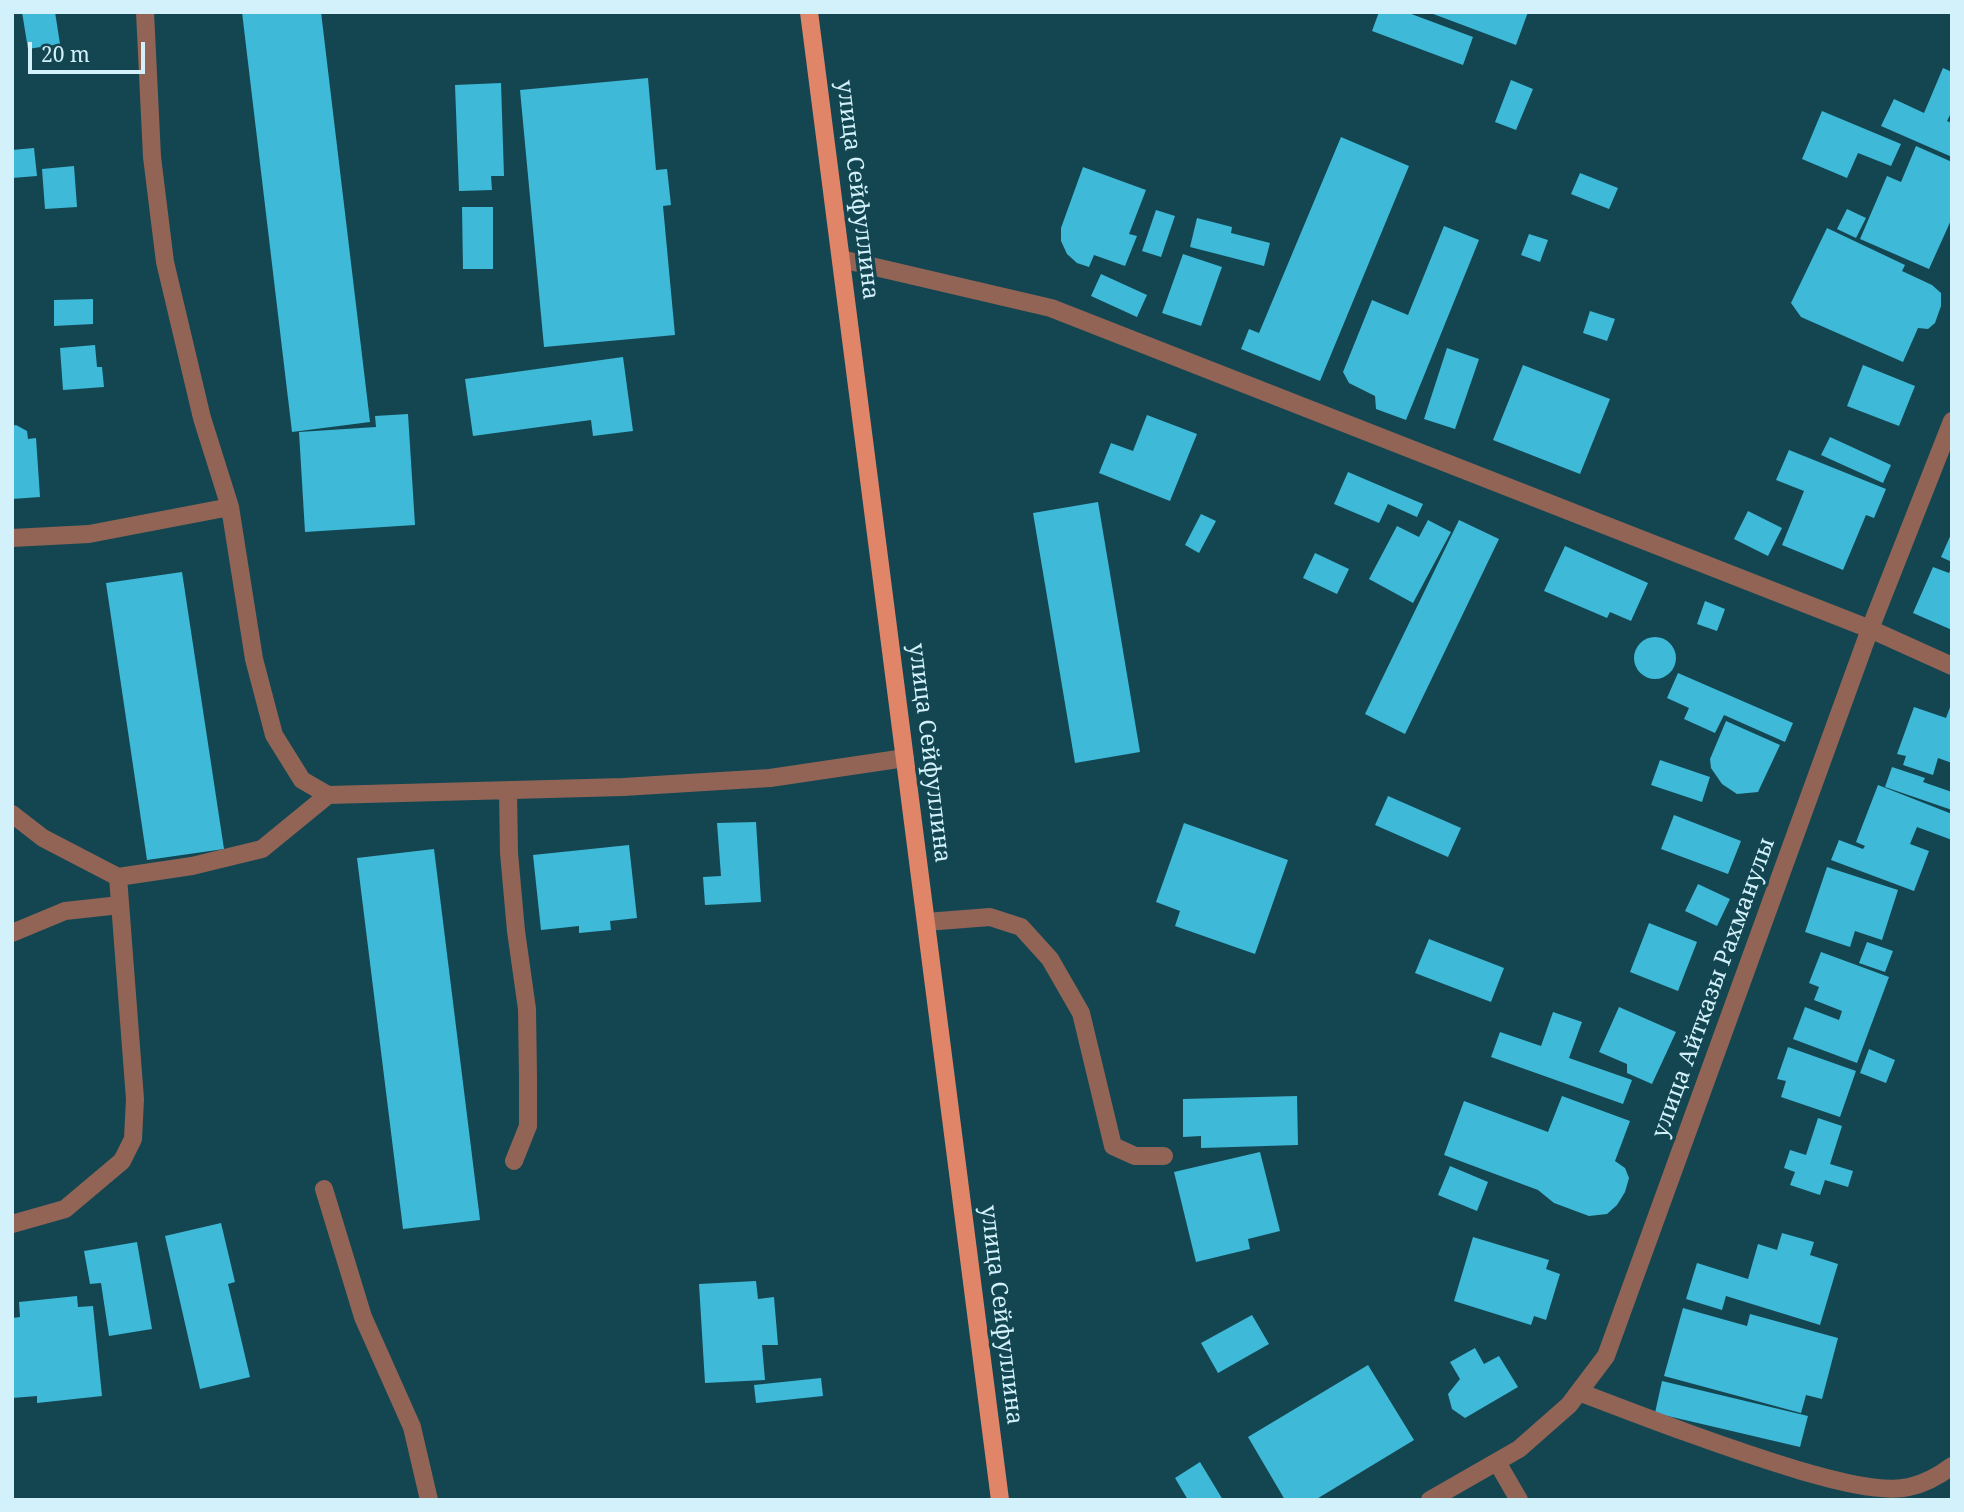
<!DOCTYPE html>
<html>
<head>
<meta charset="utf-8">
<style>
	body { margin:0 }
	#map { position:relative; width:1964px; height:1512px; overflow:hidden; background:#144652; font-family:"Noto Serif",serif }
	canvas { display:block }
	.frame { position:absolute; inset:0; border:14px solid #d2f1fb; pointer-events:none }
	.scale { position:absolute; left:28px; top:42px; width:117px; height:32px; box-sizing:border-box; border:4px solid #d2f1fb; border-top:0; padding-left:9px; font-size:21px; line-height:24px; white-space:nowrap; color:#d2f1fb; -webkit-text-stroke:5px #144652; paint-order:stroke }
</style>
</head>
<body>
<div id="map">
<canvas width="1964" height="1512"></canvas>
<div class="frame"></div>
<div class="scale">20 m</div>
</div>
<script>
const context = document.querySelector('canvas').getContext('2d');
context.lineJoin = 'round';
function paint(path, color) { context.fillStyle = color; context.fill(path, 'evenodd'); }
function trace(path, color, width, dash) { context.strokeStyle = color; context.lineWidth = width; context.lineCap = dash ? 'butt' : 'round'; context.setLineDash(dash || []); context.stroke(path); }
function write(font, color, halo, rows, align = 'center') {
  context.font = font + ' "Noto Serif",serif'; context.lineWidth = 7; context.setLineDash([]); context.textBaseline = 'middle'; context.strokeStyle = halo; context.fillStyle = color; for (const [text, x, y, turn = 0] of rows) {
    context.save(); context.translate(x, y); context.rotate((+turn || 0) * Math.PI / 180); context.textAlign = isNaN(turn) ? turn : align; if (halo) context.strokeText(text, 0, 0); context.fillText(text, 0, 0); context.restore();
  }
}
const building = new Path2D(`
	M22,12h33l5,32 -32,5z
	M242,12h79l49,410 -78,10z
	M1379,12h27l67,25 -10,28 -91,-34z
	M1428,12h100l-12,33z
	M1943,68l9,4v39l-5,10 5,2v34l-71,-31 13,-27 30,14z
	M648,78l8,92 11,-1 4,36 -8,1 12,129 -131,12 -24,-257z
	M1511,80l22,9 -17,41 -21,-8z
	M501,83l3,93h-13l1,14 -33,1 -4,-106z
	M1822,111l79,33 -10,22 -33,-13 -11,25 -45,-19z
	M1341,137l68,29 -89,215 -79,-32 8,-20 10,4z
	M1916,146l36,16v56l-23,51 -69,-30 27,-63 14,6z
	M34,148l3,28 -25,2v-28z
	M74,166l3,41 -32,2 -3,-40z
	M1083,167l63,23 -17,44 8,2 -12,30 -31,-11 -5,12 -12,-4 -10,-9 -6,-13v-13z
	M1580,173l38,15 -9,21 -38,-15z
	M462,207h31v62h-30z
	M1847,209l19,9 -10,20 -19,-9z
	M1156,210l19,6 -14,41 -19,-6z
	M1197,218l35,9 -1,6 39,10 -6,23 -74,-19z
	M1444,226l35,14 -73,180 -30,-11 -1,-13 -26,-13 -6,-11 29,-72 36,15z
	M1827,228l78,37 -3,6 30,14 9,8v13l-6,17 -7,6 -10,-1 -15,34 -102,-45 -10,-14z
	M1529,234l19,6 -8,22 -19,-7z
	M1183,254l39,13 -21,59 -39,-13z
	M1101,274l46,21 -10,22 -46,-21z
	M93,299v25l-39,2v-26z
	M1590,311l25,8 -8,22 -24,-8z
	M95,345l2,22h5l2,20 -41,3 -3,-42z
	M1447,348l32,11 -24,70 -31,-10z
	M623,357l10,74 -40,5 -2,-16 -118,16 -8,-57z
	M1523,365l87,34 -30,75 -87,-34z
	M1863,365l52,21 -16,40 -52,-20z
	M408,414l7,111 -110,7 -6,-100 77,-5 -1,-11z
	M1147,415l50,19 -27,67 -71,-28 12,-30 22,8z
	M16,425l11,6 1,8 8,-1 4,59 -28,2v-73z
	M1830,437l61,28 -8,18 -62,-28z
	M1789,450l97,39 -12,29 -8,-3 -23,55 -61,-25 22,-54 -28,-11z
	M1348,472l75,32 -6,13 -29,-13 -9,19 -45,-19z
	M1098,502l42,250 -65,11 -42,-250z
	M1748,511l34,17 -14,28 -34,-17z
	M1201,514l15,7 -17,32 -14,-8z
	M1428,520l23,12 -38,71 -44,-24 28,-53 22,11z
	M1459,520l40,19 -94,195 -40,-20z
	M1952,532v30l-11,-5z
	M1565,546l83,37 -17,38 -21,-9 -3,6 -63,-27z
	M1315,553l34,16 -12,25 -34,-16z
	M1952,566v64l-39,-17 20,-46 16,6z
	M182,572l42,277 -77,11 -41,-277z
	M1705,601l20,8 -8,22 -20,-7z
	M1634 658a21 21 0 1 1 42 0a21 21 0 1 1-42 0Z
	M1678,673l115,50 -8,19 -61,-27 -9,18 -31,-14 5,-11 -22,-10z
	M1952,702v61l-14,-5 -5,17 -30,-10 3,-9 -9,-2 17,-47 32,11z
	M1726,721l54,24 -22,47 -21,2 -15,-10 -11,-16 -1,-9z
	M1660,760l50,17 -8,25 -51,-17z
	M1892,767l33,11 -2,4 29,10v18l-67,-23z
	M1878,785l74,29v26l-35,-13 -7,17 19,7 -15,40 -83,-31 8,-20 24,9 2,-3 -9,-4z
	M1388,796l73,32 -13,29 -73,-32z
	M1674,815l67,26 -13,33 -67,-25z
	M756,822l5,80 -56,3 -2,-28 18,-1 -4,-53z
	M1184,823l104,37 -33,94 -80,-28 5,-15 -24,-9z
	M629,845l8,73 -27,3 1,9 -32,3v-7l-38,4 -8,-75z
	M434,849l46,371 -77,9 -46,-371z
	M1827,867l71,23 -16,50 -27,-9 -5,16 -45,-15z
	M1698,884l32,15 -13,27 -32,-15z
	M1649,923l48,19 -19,49 -48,-19z
	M1429,939l75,29 -13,34 -76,-29z
	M1867,942l26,9 -8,21 -26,-9z
	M1821,952l68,25 -32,86 -64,-24 12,-32 34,13 3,-9 -28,-11 5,-13 -10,-4z
	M1619,1007l57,25 -24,52 -25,-11v-9l-28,-12z
	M1553,1012l29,10 -13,36 63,22 -9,24 -132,-47 9,-25 41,14z
	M1788,1047l68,24 -16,46 -59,-20 5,-16 -9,-2z
	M1869,1049l26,11 -9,23 -26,-10z
	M1297,1096l1,49 -97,3v-12l-18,1v-38z
	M1562,1096l68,25 -15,40 10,7 4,10 -4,14 -8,13 -10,9 -18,2 -35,-13 -16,-13 -94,-35 20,-54 84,31z
	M1818,1118l24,8 -12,38 23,7 -5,16 -23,-7 -5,15 -30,-10 5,-13 -11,-4 6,-18 16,5z
	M1260,1152l20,79 -32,8 2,10 -54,13 -22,-90z
	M1450,1166l38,16 -11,29 -39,-16z
	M221,1223l14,59 -7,2 22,93 -50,12 -35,-153z
	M1782,1233l32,9 -4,13 28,9 -18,61 -94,-29 -4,14 -36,-11 11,-36 51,16 10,-35 19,6z
	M1473,1237l76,23 -3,9 14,5 -14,46 -12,-4 -3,9 -77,-24z
	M137,1242l15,87 -43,7 -8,-53 -11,1 -6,-33z
	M756,1281l2,18 16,-2 4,48h-16l3,35 -60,3 -6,-99z
	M77,1296l1,11 15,-1 9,90 -65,7v-7l-25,2v-80l8,-1 -1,-15z
	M1683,1308l64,18 3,-12 88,24 -16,61 -16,-4 -5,18 -137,-37z
	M1252,1315l17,29 -51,29 -17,-30z
	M1475,1348l9,16 15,-8 19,31 -53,31 -13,-9 -4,-15 12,-15 -10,-17z
	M1368,1365l46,75 -99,60h-30l-37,-63z
	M821,1378l2,18 -67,7 -2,-18z
	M1662,1381l146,35 -8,31 -145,-34z
	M1200,1462l23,38h-35l-13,-22z`);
const minor = new Path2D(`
	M145,12l7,145 13,105 37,156 28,89 24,152 20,76 28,45 26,15
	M841,259l210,49 819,321 82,37
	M12,538l77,-4 141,-27
	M508,790l1,63 7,78 11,78 1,68v49l-14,35
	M12,814l31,24 75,39 74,-11 70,-17 66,-54 295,-8 147,-9 135,-20
	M926,922l64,-5 31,10 29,32 31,54 32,133 22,10h29
	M12,933l53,-22 55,-6
	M324,1189l39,128 49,110 17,73
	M12,1224l53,-15 57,-48 11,-22 2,-40 -17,-222
	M1579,1392c73,28 144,55 219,78 28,8 82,24 111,17 14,-3 31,-12 43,-21
	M1497,1462l22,38
	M1430,1500l89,-51 50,-44 37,-49 264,-727 82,-208`);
const major = new Path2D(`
	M809,12l191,1488`);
const streetNames = [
	["улица Сейфуллина",857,190,83],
	["улица Сейфуллина",929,753,83],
	["улица Айтказы Рахманулы",1714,988,-70],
	["улица Сейфуллина",1001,1315,83]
];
paint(building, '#3eb9d8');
trace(minor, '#926455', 18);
trace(major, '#e18568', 18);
write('23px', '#d2f1fb', '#144652', streetNames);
</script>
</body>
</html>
